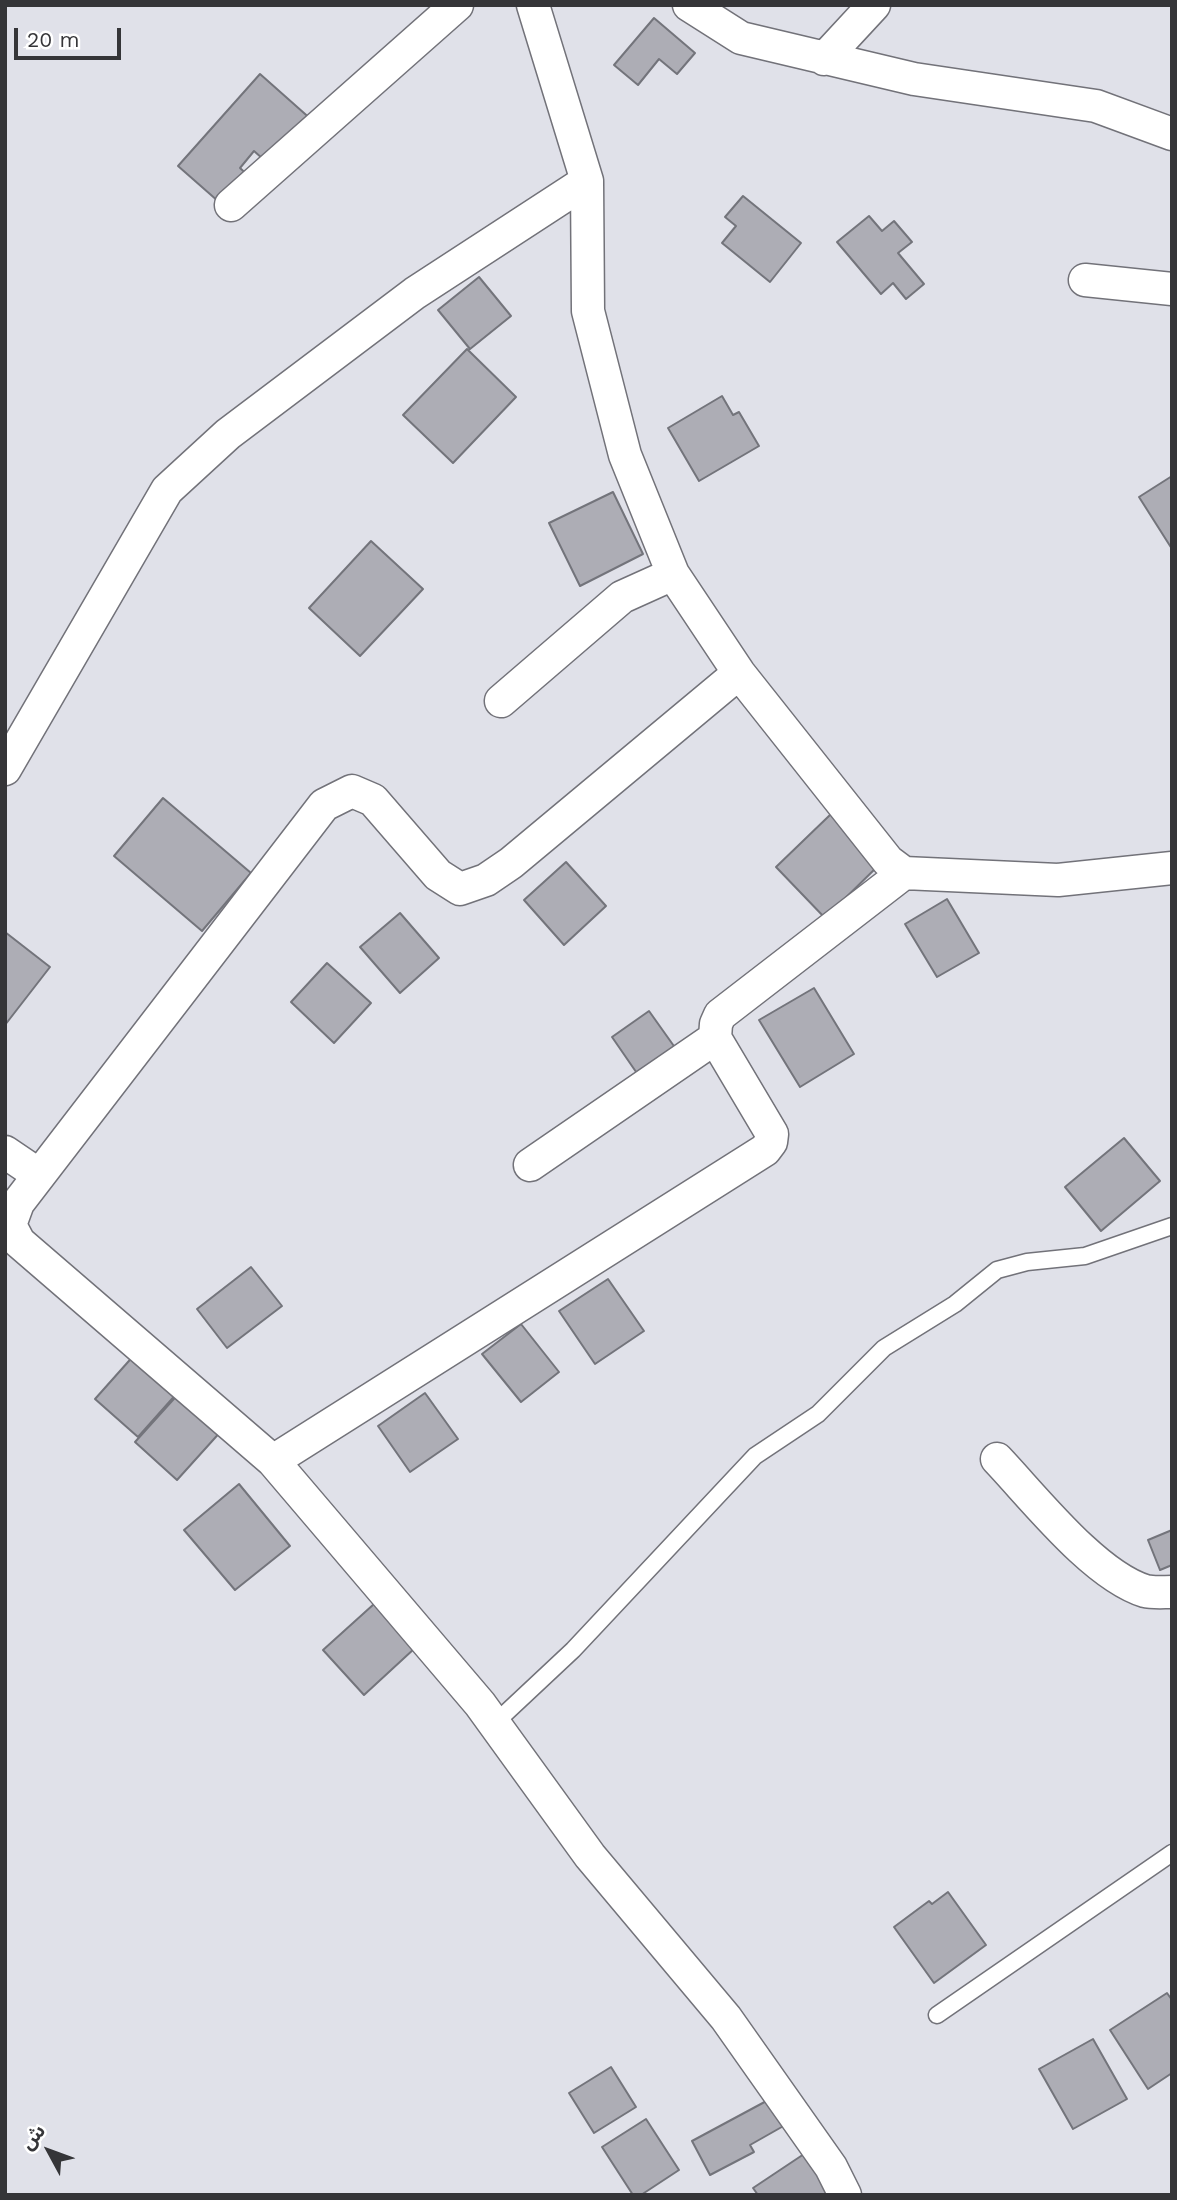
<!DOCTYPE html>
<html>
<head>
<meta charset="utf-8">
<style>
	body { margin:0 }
	#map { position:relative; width:1177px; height:2200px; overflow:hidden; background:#e0e1e9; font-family:"Work Sans","Noto Sans Arabic",sans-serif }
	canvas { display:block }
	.frame { position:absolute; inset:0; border:7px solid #353538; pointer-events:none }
	.north { position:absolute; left:14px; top:2116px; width:70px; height:70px; -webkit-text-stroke:5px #fff; paint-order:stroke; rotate:311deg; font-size:19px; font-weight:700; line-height:28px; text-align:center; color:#353538 }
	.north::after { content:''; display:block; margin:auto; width:24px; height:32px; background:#353538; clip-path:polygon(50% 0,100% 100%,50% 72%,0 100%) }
	.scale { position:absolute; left:14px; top:28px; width:107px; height:32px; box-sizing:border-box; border:4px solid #353538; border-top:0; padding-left:9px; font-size:21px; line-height:24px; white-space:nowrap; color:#353538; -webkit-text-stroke:5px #fff; paint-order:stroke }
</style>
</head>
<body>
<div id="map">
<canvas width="1177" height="2200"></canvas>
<div class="frame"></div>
<div class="north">ش</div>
<div class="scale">20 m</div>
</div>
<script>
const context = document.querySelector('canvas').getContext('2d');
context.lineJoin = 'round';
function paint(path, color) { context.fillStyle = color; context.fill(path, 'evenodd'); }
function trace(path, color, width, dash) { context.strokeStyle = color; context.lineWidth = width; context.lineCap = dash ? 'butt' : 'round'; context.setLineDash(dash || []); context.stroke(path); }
const building = new Path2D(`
	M654,18l41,35 -18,21 -18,-15 -21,26 -24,-20z
	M260,74l53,47 -41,46 -18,-16 -14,17 13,12 -26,29 -49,-43z
	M743,196l58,47 -31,39 -48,-39 14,-17 -11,-9z
	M869,216l13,15 12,-10 18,21 -14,11 26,31 -18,15 -13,-16 -12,11 -44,-52z
	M479,277l32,39 -41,33 -32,-39z
	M467,349l49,48 -63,66 -50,-48z
	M722,396l11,19 6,-3 20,34 -60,35 -31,-53z
	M1172,476v73l-33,-52z
	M613,492l30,62 -63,32 -31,-63z
	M371,541l52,48 -63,67 -51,-48z
	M163,798l88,75 -49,58 -88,-75z
	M831,814l49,50 -55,54 -49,-51z
	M566,862l40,44 -42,39 -40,-45z
	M947,899l32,54 -42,24 -32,-53z
	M400,913l39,45 -39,35 -40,-46z
	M5,932l45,35 -45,58z
	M327,963l44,40 -37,40 -43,-41z
	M814,988l40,66 -54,33 -41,-67z
	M649,1011l32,45 -38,26 -31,-45z
	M1124,1138l36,43 -59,50 -36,-44z
	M251,1267l31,39 -55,42 -30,-39z
	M608,1279l36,52 -49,33 -36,-53z
	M521,1324l38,48 -38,30 -39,-48z
	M136,1353l43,38 -41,46 -43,-38z
	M181,1391l42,38 -46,51 -42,-38z
	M425,1393l33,46 -48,33 -32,-46z
	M239,1484l51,62 -55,44 -51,-60z
	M1172,1530v35l-12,5 -12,-30z
	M374,1604l41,44 -51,47 -41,-45z
	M948,1892l38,53 -52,38 -40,-56 35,-26 3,3z
	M1167,1993l5,7v73l-24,16 -38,-59z
	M1093,2039l34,60 -54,30 -34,-60z
	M611,2067l25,40 -42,26 -25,-40z
	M772,2098l15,26 -37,21 4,7 -44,23 -18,-34z
	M646,2119l33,51 -38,25h-8l-31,-48z
	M804,2154l26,41h-72l-5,-7z`);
const service = new Path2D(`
	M494,1724l79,-74 182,-194 63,-42 66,-66 71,-44 42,-34 30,-8 58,-6 87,-30
	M937,2015l235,-162`);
const minor = new Path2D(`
	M533,5l54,176 1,130 37,144 48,119 66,99 149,188 16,12 154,7 114,-12
	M689,5l52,33 173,41 182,27 76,28
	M824,59l50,-54
	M231,205l226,-200
	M1085,280l87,9
	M501,701l121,-104 51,-23
	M5,769l162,-279 61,-56 187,-141 172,-112
	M5,1152l34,23
	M530,1165l185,-127
	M997,1459c37,39 97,116 148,132 8,2 18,1 27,1
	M273,1461l-254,-219 -9,-17 8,-22 306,-398 28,-14 21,9 65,75 22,14 26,-9 25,-17 228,-190
	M845,2195l-14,-28 -105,-149 -136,-162 -110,-152 -207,-243 492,-311 6,-8 1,-8 -57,-96 1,-14 4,-9 184,-142`);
paint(building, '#adadb5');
trace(building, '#73747b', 2);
trace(service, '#727279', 19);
trace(minor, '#727279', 35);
trace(service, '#fff', 16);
trace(minor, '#fff', 32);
</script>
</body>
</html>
